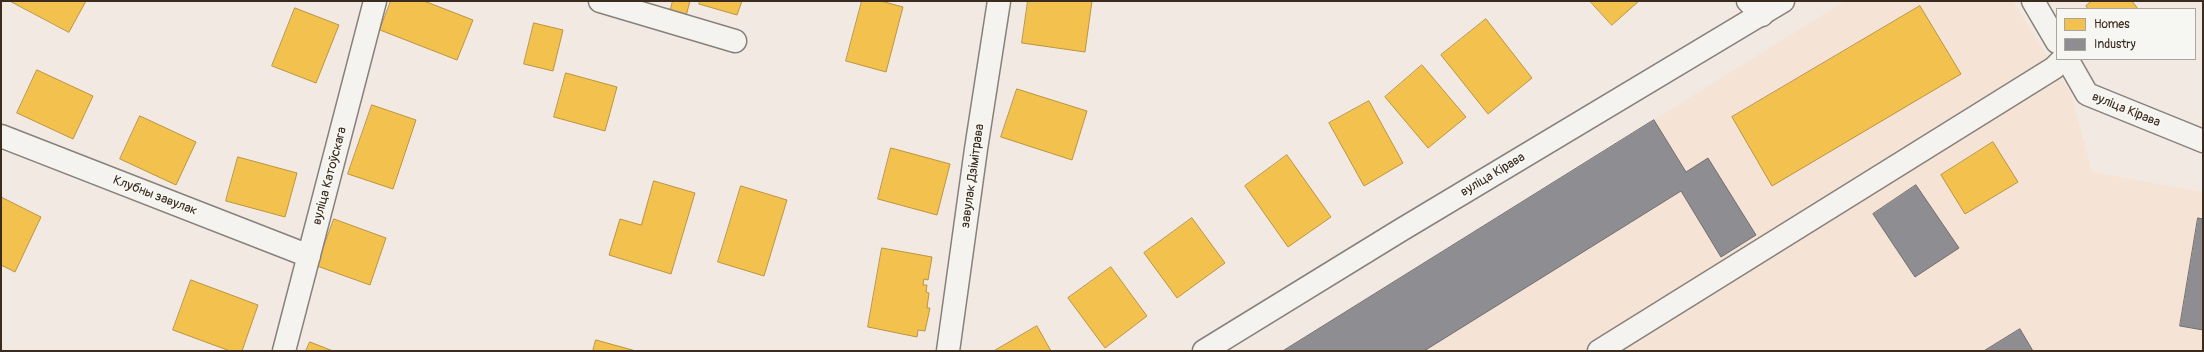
<!DOCTYPE html>
<html>
<head>
<meta charset="utf-8">
<style>
	body { margin:0 }
	#map { position:relative; width:2204px; height:352px; overflow:hidden; background:#f1e9e2; font-family:Pangolin,sans-serif }
	canvas { display:block }
	.frame { position:absolute; inset:0; border:2px solid #3b2a1e; pointer-events:none }
	.legend { position:absolute; left:2056px; top:8px; width:140px; height:52px; box-sizing:border-box; background:#f6f6f2; border:1px solid #aba49d; margin:0; padding:5px 7px; list-style:none; font-size:12px; color:#3b2a1e }
	.legend li { display:flex; align-items:center; gap:8px; height:20px }
	.legend b { width:20px; border:1px solid #aba49d }
</style>
</head>
<body>
<div id="map">
<canvas width="2204" height="352"></canvas>
<div class="frame"></div>
<ul class="legend">
<li><b style="height:11px;background:#f2c14e"></b>Homes</li>
<li><b style="height:11px;background:#8d8d92"></b>Industry</li>
</ul>
</div>
<script>
const context = document.querySelector('canvas').getContext('2d');
context.lineJoin = 'round';
function paint(path, color) { context.fillStyle = color; context.fill(path, 'evenodd'); }
function trace(path, color, width, dash) { context.strokeStyle = color; context.lineWidth = width; context.lineCap = dash ? 'butt' : 'round'; context.setLineDash(dash || []); context.stroke(path); }
function write(font, color, halo, rows, align = 'center') {
  context.font = font + ' Pangolin,sans-serif'; context.lineWidth = 4; context.setLineDash([]); context.textBaseline = 'middle'; context.strokeStyle = halo; context.fillStyle = color; for (const [text, x, y, turn = 0] of rows) {
    context.save(); context.translate(x, y); context.rotate((+turn || 0) * Math.PI / 180); context.textAlign = isNaN(turn) ? turn : align; if (halo) context.strokeText(text, 0, 0); context.fillText(text, 0, 0); context.restore();
  }
}
const built = new Path2D(`
	M1845,1h168l58,93 21,78 111,20v159h-920z`);
const homes = new Path2D(`
	M10,1h76l-17,31z
	M391,1h33l49,19 -16,40 -77,-30z
	M673,1h17l-4,15 -16,-4z
	M700,1h42l-5,14 -38,-11z
	M862,1h19l22,6 -17,65 -40,-11z
	M1028,1h64l-7,51 -63,-9z
	M1590,1h49l-27,24z
	M2092,1h40l6,8h-50l-2,-3z
	M1920,6l41,68 -189,112 -40,-69z
	M295,8l44,17 -23,58 -44,-17z
	M1486,19l46,59 -44,36 -47,-59z
	M534,23l29,7 -10,41 -29,-7z
	M1422,65l44,52 -38,31 -43,-51z
	M37,70l56,26 -20,43 -56,-26z
	M566,73l51,14 -12,44 -51,-14z
	M1017,89l70,22 -15,49 -71,-23z
	M1369,101l34,62 -39,23 -35,-63z
	M372,105l44,15 -23,69 -45,-15z
	M140,116l56,26 -20,43 -56,-26z
	M1993,142l25,40 -53,32 -24,-39z
	M891,148l59,16 -13,51 -59,-16z
	M1287,155l44,62 -43,30 -43,-61z
	M238,157l59,16 -12,44 -59,-16z
	M654,181l41,12 -24,81 -62,-19 11,-36 21,6z
	M741,186l46,14 -23,76 -46,-14z
	M1,197l40,20 -26,55 -14,-7z
	M1192,218l33,45 -48,35 -33,-45z
	M334,219l52,19 -16,47 -53,-19z
	M882,248l50,9 -4,23 -4,-1 -1,6h4l-1,7 3,1 -2,15h3l-5,23 -7,-1 -1,7 -49,-10z
	M1111,267l36,49 -42,32 -37,-50z
	M191,280l67,25 -16,46h-12l-57,-21z
	M1037,326l14,25h-57z
	M596,340l40,11h-43z
	M310,342l23,9h-27z`);
const industry = new Path2D(`
	M1654,120l32,52 22,-14 48,77 -35,22 -40,-66 -257,160h-141z
	M1916,185l43,63 -44,29 -42,-63z
	M2198,218l5,1v111l-23,-4z
	M2020,329l13,22h-49z`);
const minor = new Path2D(`
	M600,1l135,40
	M1748,1l14,14
	M2033,1l24,41
	M2067,59l20,35 116,47
	M1,136l308,120
	M284,351l91,-350
	M948,351l28,-202 23,-148
	M1599,351l455,-283 9,-9`);
const major = new Path2D(`
	M1204,351l197,-121 382,-229`);
const streetNames = [
	["вуліца Кірава",2126,110,22],
	["вуліца Кірава",1493,175,-31],
	["вуліца Катоўскага",330,176,-75],
	["завулак Дзімітрава",973,176,-82],
	["Клубны завулак",155,196,21]
];
paint(built, '#f5e4d6');
paint(homes, '#f2c14e');
trace(homes, '#bb9440', 1);
paint(industry, '#8d8d92');
trace(industry, '#746f6f', 1);
trace(minor, '#88817b', 25);
trace(major, '#88817b', 25);
trace(minor, '#f4f3f0', 22);
trace(major, '#f4f3f0', 22);
write('13px', '#3b2a1e', '#f6f6f2', streetNames);
</script>
</body>
</html>
